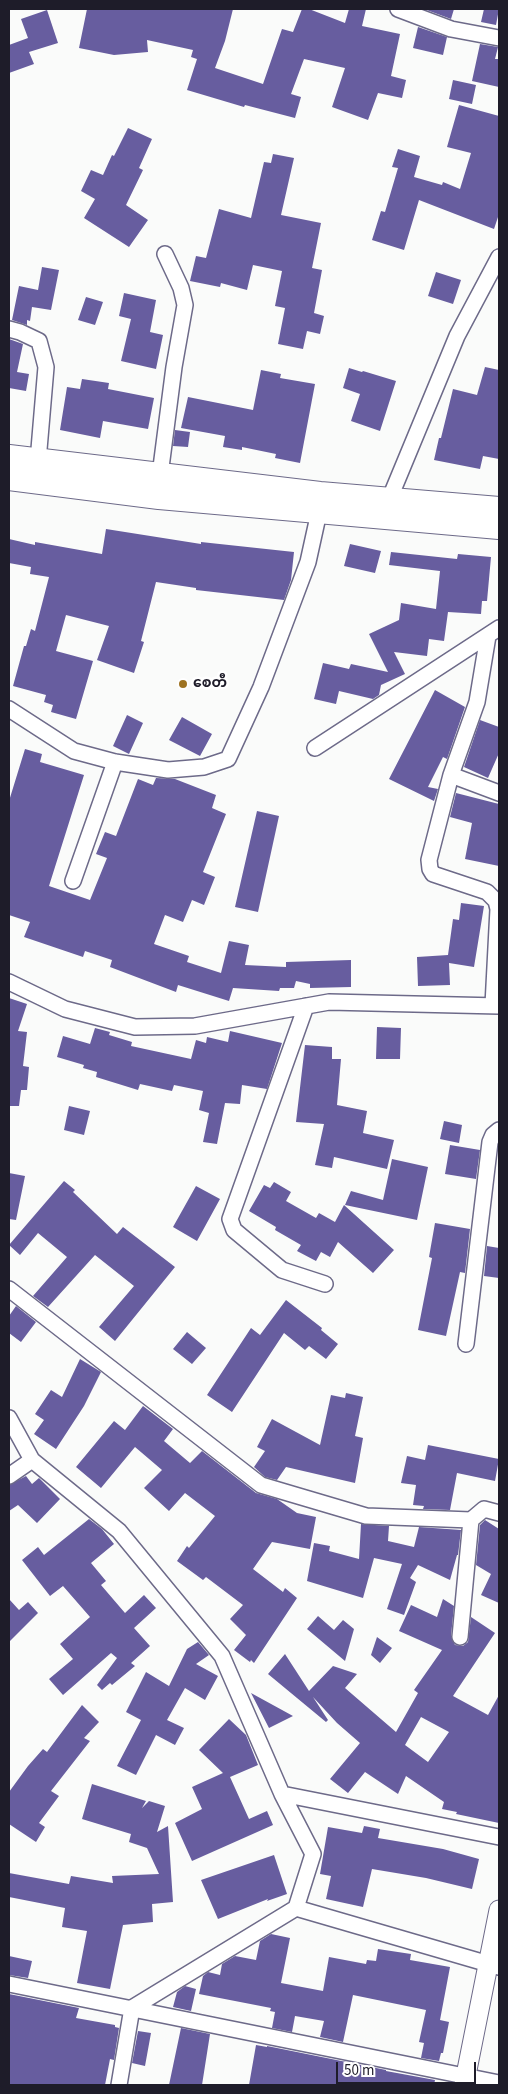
<!DOCTYPE html>
<html>
<head>
<meta charset="utf-8">
<style>
	body { margin:0 }
	#map { position:relative; width:508px; height:2094px; overflow:hidden; background:#fafbfa; font-family:"Source Sans 3",sans-serif }
	canvas { display:block }
	.frame { position:absolute; inset:0; border:10px solid #1e1c29; pointer-events:none }
	.scale { position:absolute; left:336px; top:2062px; width:140px; height:22px; box-sizing:border-box; border:2px solid #1e1c29; border-top:0; padding-left:6px; font-size:15px; line-height:18px; white-space:nowrap; color:#1e1c29; -webkit-text-stroke:4px #fff; paint-order:stroke }
</style>
</head>
<body>
<div id="map">
<canvas width="508" height="2094"></canvas>
<div class="frame"></div>
<div class="scale">50 m</div>
</div>
<script>
const context = document.querySelector('canvas').getContext('2d');
context.lineJoin = 'round';
function paint(path, color) { context.fillStyle = color; context.fill(path, 'evenodd'); }
function trace(path, color, width, dash) { context.strokeStyle = color; context.lineWidth = width; context.lineCap = dash ? 'butt' : 'round'; context.setLineDash(dash || []); context.stroke(path); }
function write(font, color, halo, rows, align = 'center') {
  context.font = font + ' "Source Sans 3","Noto Sans Myanmar",sans-serif'; context.lineWidth = 5; context.setLineDash([]); context.textBaseline = 'middle'; context.strokeStyle = halo; context.fillStyle = color; for (const [text, x, y, turn = 0] of rows) {
    context.save(); context.translate(x, y); context.rotate((+turn || 0) * Math.PI / 180); context.textAlign = isNaN(turn) ? turn : align; if (halo) context.strokeText(text, 0, 0); context.fillText(text, 0, 0); context.restore();
  }
}
const building = new Path2D(`
	M87,9h146l-8,32 -10,27 48,16 19,-55 11,3 9,-23h7l36,14 4,-14h17l-4,17 38,8 -9,42 15,4 -4,18 -24,-5 -10,27 -36,-13 13,-39 -41,-9 -13,35 10,3 -6,21 -50,-13 -1,2 -57,-17 10,-31 -6,-2 2,-7 -46,-10 1,12 -34,3 -35,-7z
	M424,9h30l-3,10z
	M484,9h15l-3,16 -15,-3z
	M47,10l11,33 -29,9 5,12 -25,9v-28l19,-7 -7,-19z
	M418,27l29,10 -4,18 -30,-7z
	M480,44l18,3 -3,12h4v28l-27,-6z
	M453,80l23,5 -4,19 -23,-5z
	M459,105l40,11v98l-5,15 -75,-29 -15,50 -32,-10 9,-29 4,1 13,-44 -6,-1 6,-18 22,7 -6,21 28,8 1,-3 17,7 11,-36 -24,-6z
	M128,128l24,11 -13,29 4,2 -17,35 22,15 -19,27 -45,-29 11,-19 -14,-8 10,-21 12,5 9,-20 2,1z
	M273,154l21,4 -13,57 40,8 -9,45 10,2 -8,43 10,3 -4,18 -13,-3 -4,18 -25,-5 7,-36 -10,-2 7,-35 -29,-6 -6,25 -26,-7 -1,4 -30,-6 6,-25 10,2 13,-49 32,9 13,-56 7,1z
	M42,267l17,3 -8,40 -19,-3 -2,14 -3,-1v5l-15,-5 7,-34 19,4z
	M436,272l25,8 -8,24 -25,-8z
	M124,293l32,7 -6,32 13,3 -7,34 -35,-8 10,-42 -12,-3z
	M86,297l17,5 -8,23 -17,-5z
	M9,339l14,5 -6,28 12,2 -3,17 -17,-3z
	M485,367l14,3v89l-16,-3 -3,13 -46,-9 5,-22h2l12,-49 24,6z
	M349,368l13,4 1,-1 33,10 -16,50 -29,-10 9,-27 -17,-6z
	M261,370l20,4 -1,4 35,6 -15,79 -25,-5 1,-4 -34,-7v3l-19,-3 2,-11 -44,-8 7,-31 65,13z
	M82,379l27,4 -1,6 46,9 -6,31 -45,-8 -3,17 -40,-8 7,-43 13,2z
	M175,430l15,2 -2,15 -15,-1z
	M106,529l95,15v-2l93,10 -3,28 -7,20 -88,-10v-2l-40,-6 -15,59 3,1 -10,31 -37,-13 12,-34 -43,-11 -10,36 37,10 -17,58 -25,-7 2,-7 -9,-3 2,-7 -33,-9 11,-40h2l5,-17 4,2 14,-54 -19,-3 1,-7 -22,-4v-24l26,6v-3l67,12z
	M350,544l31,7 -6,22 -31,-7z
	M391,552l66,7 1,-5 33,3 -4,44h-5l-1,13 -33,-2 -4,29 -15,-2 -2,17 -33,-4 11,22 -24,11 -2,10 -6,4 -34,-8 -3,13 -22,-5 9,-36 26,6 2,-5 37,8 -19,-38 30,-14 2,-17 35,6 4,-38 -51,-6z
	M435,690l30,17 -18,52 -4,-2 -15,30 10,2 -4,12 -45,-22z
	M127,715l16,8 -14,31 -16,-8z
	M182,717l30,17 -12,22 -31,-16z
	M480,720l19,7v26l-11,25 -24,-11z
	M25,749l17,5 -2,8 44,13 -35,111 41,14 17,-42 -11,-4 9,-22 11,4 22,-57 15,6 3,-7 19,1 41,16 -4,13 14,6 -23,58 12,5 -11,28 -12,-5 -9,22 -18,-7 -11,29 35,12 -2,6 34,11 8,-32 20,4 -4,20 41,2v-5l65,-2v27l-41,1v-4l-14,-3 -2,7h-14l-1,3 -46,-3 -4,13 -51,-16 -2,7 -66,-25 2,-7 -27,-9 -2,6 -59,-20 6,-15 -21,-7v-114z
	M456,793l43,11v62l-34,-7 7,-36 -22,-6z
	M257,811l22,5 -21,96 -23,-5z
	M461,903l23,3 -10,61 -25,-4 1,22 -32,1 -1,-29 31,-2 5,-36 6,1z
	M9,998l18,6 -9,27 9,1 -4,34 6,1 -2,23h-6l-2,16h-10z
	M377,1027l24,1 -1,31h-24z
	M95,1028l15,4 -1,3 23,7 -1,4 60,13 5,-19 10,3 1,-6 21,5 2,-11 52,12 -15,46 -25,-4 -2,19 -15,-1 -8,41 -14,-2 6,-29 -10,-3 4,-19 -29,-6 -2,6 -32,-7 -2,6 -42,-13 1,-5 -14,-4 1,-3 -27,-8 6,-21 27,8z
	M305,1045l27,2v12h9l-4,46 30,6 -4,22 31,7 -7,29 -53,-12 -2,11 -17,-3 9,-41 -28,-2z
	M69,1106l21,5 -6,24 -20,-5z
	M444,1121l18,4 -3,18 -19,-4z
	M450,1145l30,5 -4,29 -31,-5z
	M392,1159l36,8 -11,53 -72,-15 6,-14 32,9z
	M9,1173l16,3 -9,44 -7,-1z
	M64,1181l11,9 -2,2 44,42 6,-7 52,40 -60,74 -16,-14 35,-41 -39,-31 -47,52 -15,-11 34,-39 -29,-24 -18,22 -11,-10z
	M274,1182l17,10 -5,9 30,17 3,-5 16,9 9,-17 50,45 -21,23 -35,-31 -8,15 -9,-5 -5,9 -19,-10 4,-6 -26,-15 1,-3 -27,-16 15,-26 6,3z
	M196,1186l24,13 -23,42 -24,-14z
	M435,1223l35,6 -5,44 -5,-1 -14,64 -28,-6 14,-72 -3,-1z
	M487,1246l12,2v30l-15,-2z
	M286,1300l36,28 -1,2 17,14 -12,15 -17,-13 -4,4 -21,-17 -52,79 -25,-17 44,-67 9,7z
	M16,1306l20,16 -15,20 -12,-9v-17z
	M187,1332l19,16 -14,16 -19,-15z
	M80,1359l21,13 -17,34 -28,43 -22,-15 10,-14 -9,-6 16,-24 11,7z
	M346,1393l17,4 -8,39 8,2 -8,45 -69,-16 -9,13 -12,-3 -11,-10 11,-16 -8,-4 15,-28 48,26 11,-50 14,3z
	M143,1406l30,23 -9,12 26,22 12,-12 54,42 21,6 20,14 19,4 -6,32 -38,-7 -19,27 30,23 2,-4 12,10 -43,65 -3,-3 -1,2 -16,-12 12,-15 -16,-16 13,-14 -37,-28 -3,3 -26,-19 10,-15 2,2 26,-32 -30,-23 -16,18 -25,-23 18,-18 -27,-23 -34,41 -25,-21 38,-46 11,9z
	M428,1445l71,14 -4,22 -38,-8 -7,37 -27,-1 1,-3 -11,-1 3,-20 -15,-2 6,-27 18,4z
	M26,1476l6,8 7,-6 21,21 -23,24 -19,-18 -9,6v-26z
	M89,1519l13,10 12,15 -23,19 15,18 -5,4 24,28 19,-18 12,13 -22,20 16,18 -19,17 4,3 -23,19 -2,-2 -8,7 -5,-5 20,-27 -6,-5 -48,42 -14,-16 24,-20 -13,-15 30,-27 -27,-31 -13,10 -28,-36 16,-13 6,8z
	M485,1520l14,9v74l-18,-8 10,-21 -15,-9 4,-40z
	M361,1524l28,2 -1,15 26,6 5,-20 42,3 -3,25h-1l-7,25 -32,-15 -8,13 6,4 -12,33 -17,-6 15,-45 -28,-6 -11,40 -56,-17 7,-38 16,3 -1,5 30,8z
	M9,1599l10,11 9,-8 10,11 -29,29z
	M443,1599l11,7 -3,30 4,9 8,1 5,-4 3,-25 24,16 -42,63 35,19 11,-20v128l-43,-9 1,-2 -15,-3 2,-7 -38,-26 -8,18 -33,-22 -17,21 -18,-14 30,-36 -23,-20 -24,-26 15,23 -2,2 -58,-48 17,-20 24,37 24,-25 24,8 -12,14 51,44 22,-39 -4,-3 28,-40 -43,-19 12,-26 26,12zM421,1717l28,15 -21,30 -23,-17z
	M318,1616l16,14 9,-10 11,9 -9,32 -38,-32z
	M377,1637l15,11 -12,15 -9,-8z
	M198,1642l11,13 -13,9 22,12 -13,24 -20,-12 -18,32 17,8 -9,17 -19,-10 -20,40 -19,-9 24,-46 -15,-8 20,-40 23,14 18,-37z
	M251,1693l42,23 -24,12z
	M82,1705l17,17 -15,16 6,3 -39,50 8,5 -20,27 6,4 -9,15 -27,-18v-32l19,-26 15,-17 4,3z
	M229,1719l17,16 12,30 -28,12 19,42 18,-8 6,14 -81,36 -17,-38 27,-14 -10,-22 31,-14 -24,-23z
	M92,1784l54,17 -4,7 7,-7 16,5 -8,26 11,-6 5,76 -21,2 1,18 -30,3 -13,64 -33,-6 10,-52 -25,-4 3,-19 -56,-11v-24l60,11 2,-8 42,7 -1,-7 47,-2 -12,-26 -18,-6 2,-8 -49,-15z
	M364,1826l16,3 -2,9 65,11 36,10 -7,30 -46,-11 -54,-9 -9,38 -37,-8 5,-23 -11,-2 8,-47 34,6z
	M274,1855l13,39 -20,7 1,-2 -50,20 -17,-39z
	M271,1934l19,4 -9,45 42,8 6,-34 37,7 1,-4 9,1 2,-12 33,5 -1,6 40,7 -10,53 9,2 -6,31h-2l-2,8 -18,-3 3,-15 -5,-1 7,-32 -73,-15 -10,47 -23,-5 4,-16 -29,-5 -3,16 -20,-4 3,-16 -5,-1 1,-3 -72,-14 4,-18 5,-4 12,3 2,-11 13,-8 21,4 4,-19z
	M9,1956l23,5 -4,17 -19,-3z
	M185,1986l11,3 -5,22 -18,-4 4,-15z
	M9,1994l70,14 -3,10 39,7v2l4,1 -5,32 -4,-1 -5,26 -96,-1z
	M181,2028l29,6 -8,51h-33z
	M138,2031l13,2 -6,33 -13,-3z
	M256,2045l11,2v-1l119,24v1l49,9 -1,5h-185z`);
const minor = new Path2D(`
	M398,9l53,20 48,9
	M9,329l11,3 19,9 7,26 -8,94
	M160,475l14,-108 11,-62 -4,-17 -16,-34
	M389,500l68,-164 42,-79
	M488,636l-11,66 -26,73 -22,85 1,9 3,5 54,18 9,9 2,8 -5,96
	M9,709l65,42 41,11 53,8 36,-3 24,-8 33,-72 47,-125 11,-50
	M315,748l184,-120
	M451,775l48,18
	M73,881l42,-119
	M9,982l56,27 70,18 60,-1 134,-24 170,4
	M306,1006l-76,213 4,11 48,40 43,14
	M9,1289l252,196 105,31 105,4 13,-11 15,4
	M466,1344l24,-202 3,-7 6,-5
	M9,1418l23,42 87,71 103,125 60,138 31,60 -17,54
	M9,1476l23,-16
	M460,1637l11,-117
	M282,1794l217,43
	M9,1984l490,99
	M119,2085l13,-77 164,-100 203,59`);
const tertiary = new Path2D(`
	M464,2085l35,-175`);
const primary = new Path2D(`
	M9,457l311,37 179,15
	M9,478l150,19 340,30`);
const markers = [
	[183,684,5,"#9e7322"]
];
const poiNames = [
	["စေတီ",193,684]
];
paint(building, '#675d9f');
trace(minor, '#6d6a89', 18);
trace(tertiary, '#6d6a89', 21);
trace(primary, '#6d6a89', 26);
trace(minor, '#fff', 15);
trace(tertiary, '#fff', 19);
trace(primary, '#fff', 24);
for (const [x, y, r, color] of markers) { const dot = new Path2D(); dot.arc(x, y, r, 0, 2 * Math.PI); context.fillStyle = color; context.fill(dot); trace(dot, '#fff', 2); }
write('bold 14px', '#1e1c29', '#fff', poiNames, 'left');
</script>
</body>
</html>
